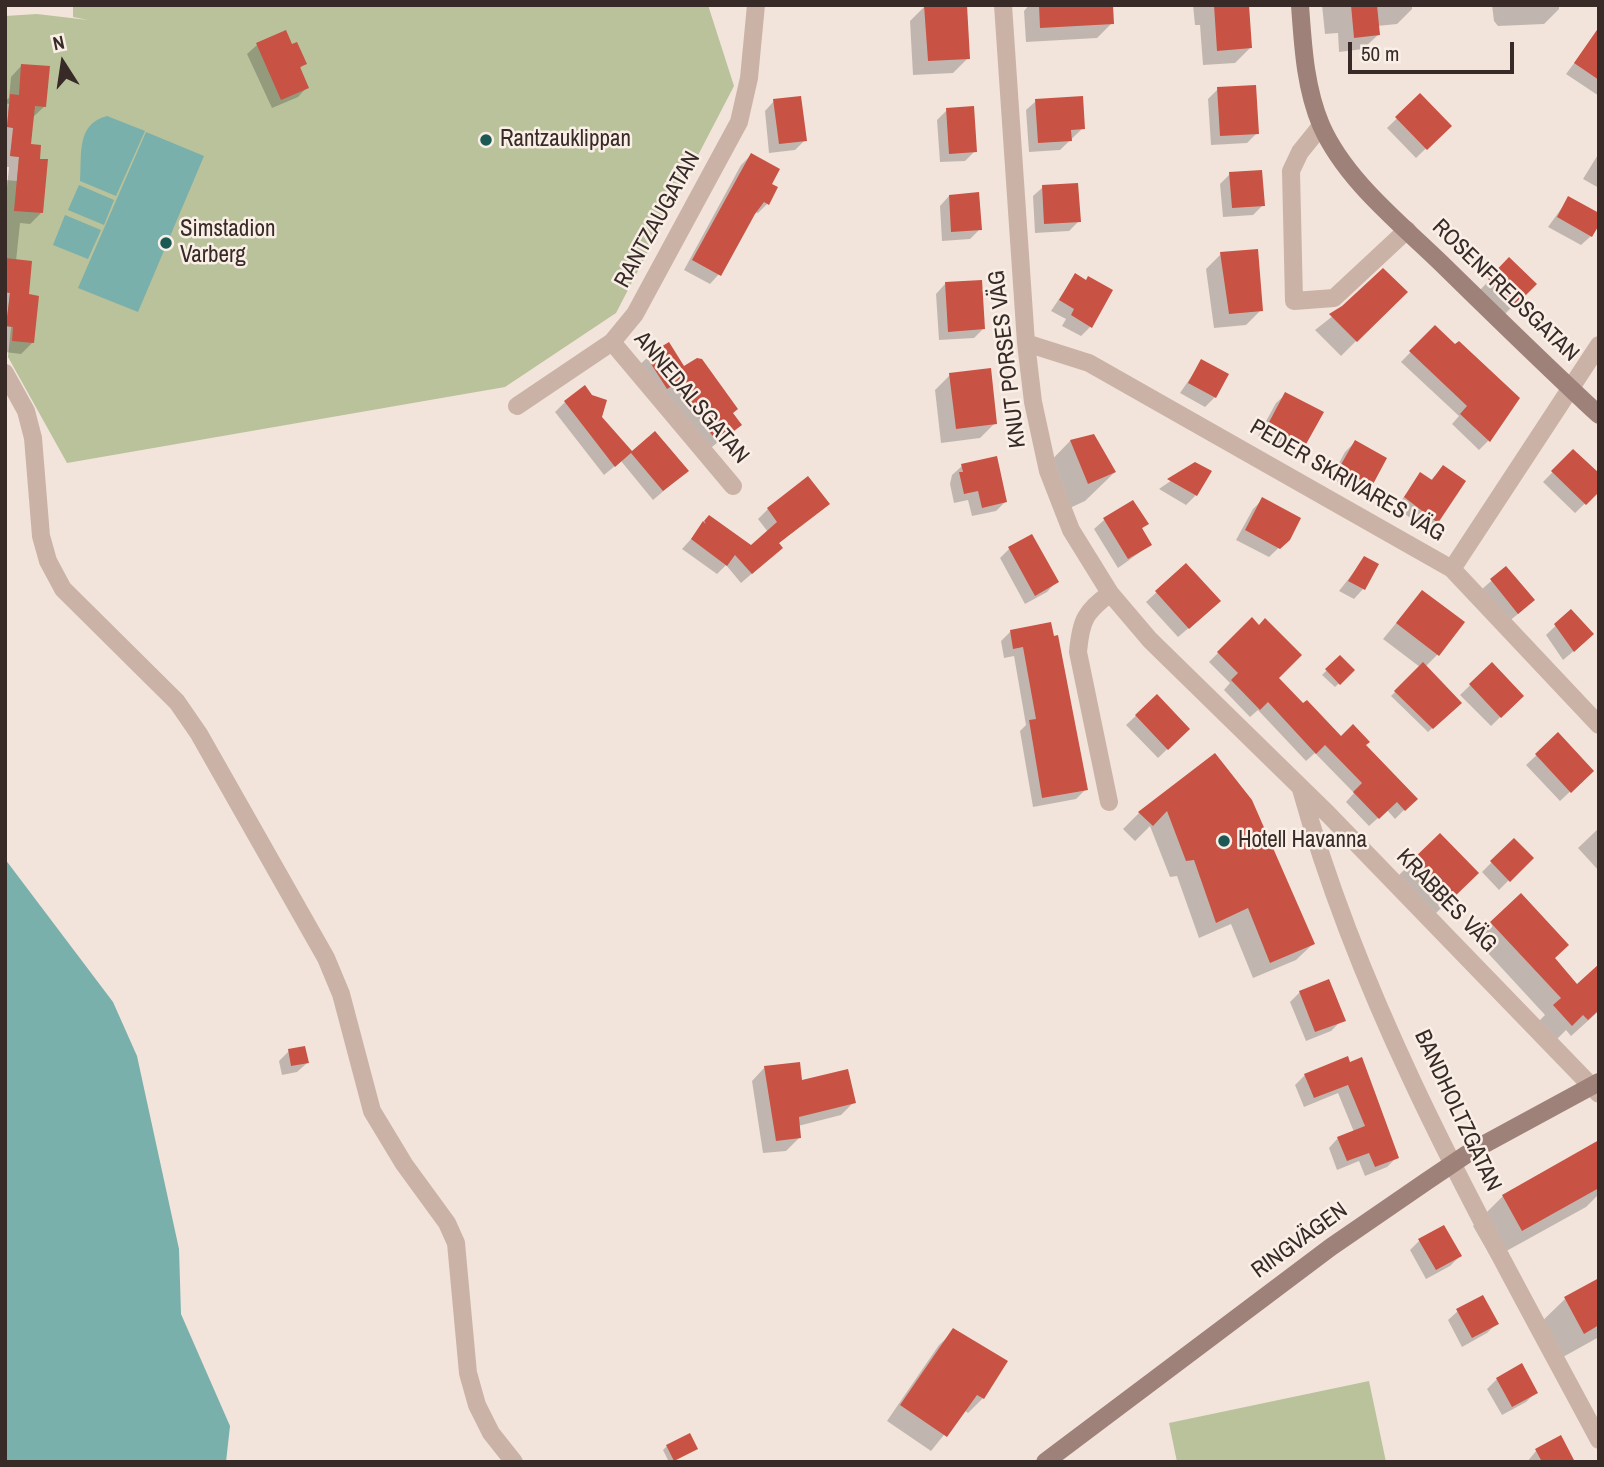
<!DOCTYPE html>
<html>
<head>
<meta charset="utf-8">
<style>
	body { margin:0 }
	#map { position:relative; width:1604px; height:1467px; overflow:hidden; background:#f2e4db; font-family:"Archivo Narrow",sans-serif }
	canvas { display:block }
	.frame { position:absolute; inset:0; border:7px solid #372a27; pointer-events:none }
	.north { position:absolute; left:28px; top:28px; width:70px; height:70px; -webkit-text-stroke:5px #faefe7; paint-order:stroke; rotate:348deg; font-size:19px; font-weight:700; line-height:28px; text-align:center; color:#372a27 }
	.north::after { content:''; display:block; margin:auto; width:24px; height:32px; background:#372a27; clip-path:polygon(50% 0,100% 100%,50% 72%,0 100%) }
	.scale { position:absolute; left:1348px; top:42px; width:166px; height:32px; box-sizing:border-box; border:4px solid #372a27; border-top:0; padding-left:9px; font-size:21px; line-height:24px; white-space:nowrap; color:#372a27; -webkit-text-stroke:5px #faefe7; paint-order:stroke }
</style>
</head>
<body>
<div id="map">
<canvas width="1604" height="1467"></canvas>
<div class="frame"></div>
<div class="north">N</div>
<div class="scale">50 m</div>
</div>
<script>
const context = document.querySelector('canvas').getContext('2d');
context.lineJoin = 'round';
function paint(path, color) { context.fillStyle = color; context.fill(path, 'evenodd'); }
function trace(path, color, width, dash) { context.strokeStyle = color; context.lineWidth = width; context.lineCap = dash ? 'butt' : 'round'; context.setLineDash(dash || []); context.stroke(path); }
function write(font, color, halo, rows, align = 'center') {
  context.font = font + ' "Archivo Narrow",sans-serif'; context.lineWidth = 5; context.setLineDash([]); context.textBaseline = 'middle'; context.strokeStyle = halo; context.fillStyle = color; for (const [text, x, y, turn = 0] of rows) {
    context.save(); context.translate(x, y); context.rotate((+turn || 0) * Math.PI / 180); context.textAlign = isNaN(turn) ? turn : align; if (halo) context.strokeText(text, 0, 0); context.fillText(text, 0, 0); context.restore();
  }
}
const green = new Path2D(`
	M73,5h635l26,81 -118,227 -111,74 -438,76 -59,-106 3,-30 -5,-1 4,-33 -5,-1v-112l12,1 2,-24 -9,-1 2,-13 12,-14 -17,-2 2,-23 -4,-1v-87l32,-2 51,6 -15,-3z
	M1369,1381l17,81h-209l-8,-39z`);
const water = new Path2D(`
	M107,116l38,15 -29,65 -36,-15c2,-27 -4,-57 27,-65z
	M146,132l58,24 -66,156 -60,-24z
	M79,185l35,15 -10,25 -36,-15z
	M65,215l36,15 -13,29 -35,-14z
	M5,859l108,143 24,54 42,193 2,65 49,112 -4,36h-221z`);
const shadow = new Path2D(`
	M1029,5h82l1,18 -15,15 -71,4 -2,-31z
	M1193,5h54l3,43 -15,15 -32,2 -3,-40h-5z
	M1322,5h90v4l-15,15 -20,2 1,9 -15,14 -24,3 -1,-19 -13,1z
	M1492,5h67v4l-15,15 -46,2 -4,-5z
	M925,6l43,52 -15,15 -40,2 -3,-54z
	M1596,34l3,2v60l-33,-22z
	M257,45l34,1 14,17 -6,6 8,18 -9,10 -26,11 -25,-54z
	M22,65l23,41 -12,11 -4,29 12,67 -11,11 -10,-1 -4,38 11,35 6,46 -12,12 -16,-2v-144l4,-41h-4v-66l4,-3 2,-21z
	M1218,89l39,44 -10,10 -36,2 -3,-46z
	M1420,96l29,30 -33,32 -29,-30z
	M774,101l31,39 -10,10 -26,3 -4,-42z
	M1036,101l47,27 -23,22 -31,2 -3,-42z
	M947,110l28,41 -10,10 -25,1 -3,-42z
	M1599,153v35l-16,-9z
	M751,155l19,30 -3,19 -9,9 -3,-1 -36,62 -9,10 -26,-14 57,-105z
	M1230,174l33,31 -10,10 -30,2 -3,-33z
	M1043,187l36,34 -10,10 -34,2 -2,-37z
	M949,196l31,33 -10,10 -28,2 -2,-35z
	M1569,198l22,38 -10,9 -33,-18z
	M1221,254l40,56 -15,15 -32,3 -8,-59z
	M1509,260l25,24 -29,30 -25,-24z
	M1075,275l15,52 -9,9 -19,-10 4,-7 -15,-8z
	M945,284l39,44 -10,10 -35,2 -3,-46z
	M1405,292l-64,64 -26,-26 28,-22z
	M1435,327l54,113 -10,10 -27,-26 7,-8 -58,-54z
	M647,358l36,11 56,56 -32,26 -70,-84z
	M1202,361l13,36 -10,10 -25,-14z
	M950,375l45,48 -15,15 -39,5 -6,-53z
	M1286,394l35,19 -17,32 -10,10 -36,-19 18,-33z
	M565,402l35,15 31,36 56,18 -34,29 -32,-39 -17,14 -49,-63z
	M1093,436l22,36 -30,29 -26,12 -18,-42 29,-30z
	M1355,442l15,43 -9,9 -30,-16 14,-26z
	M1573,451l26,39 -24,23 -32,-31z
	M1195,464l1,31 -10,10 -27,-16z
	M962,466l43,36 -9,9 -24,5 -4,-16 -14,3 -4,-19 2,-9z
	M1443,467l-7,55 -9,9 -31,-24 25,-32 9,6z
	M1263,499l25,40 -19,18 -33,-17 17,-31z
	M827,504l-49,40 -7,13 -30,26 -15,-18 -9,9 -35,-25 28,-31 41,30 17,-16 -10,-13 10,-10z
	M1104,520l42,4 -5,6 9,15 -32,23 -24,-39z
	M1009,549l47,33 -9,10 -22,12 -25,-46z
	M1365,558l11,7 -13,24 -9,10 -15,-8z
	M1186,565l23,46 -31,26 -32,-35z
	M1506,568l17,42 -15,12 -27,-32z
	M1422,592l16,62 -13,13 35,36 -32,29 -37,-36 29,-29 -37,-28z
	M1571,611l11,33 -19,16 -17,-25z
	M1251,620l25,58 65,61 22,6 52,54 -20,20 -8,-9 -18,16 -23,-24 8,-9 -39,-40 -9,8 -48,-51 -8,7 -26,-27 6,-7 -21,-21z
	M1050,624l36,165 -10,10 -43,8 -13,-76 6,-6 -12,-69 -10,2 -3,-17 10,-10z
	M1340,657l13,13 -18,17 -13,-12z
	M1492,664l30,32 -31,30 -31,-31z
	M1157,696l31,33 -30,29 -32,-33z
	M1558,735l34,36 -32,30 -34,-36z
	M1215,755l98,189 -17,16 -43,18 -22,-54 -32,14 -22,-62 -7,1 -20,-51 -15,15 -12,-12 16,-16z
	M1599,828v43l-21,-23z
	M1514,840l17,18 -32,32 -17,-18z
	M1412,862l65,11 -43,42 -37,-38z
	M1521,895l32,63 24,29 22,-18v42l-28,25 -5,-6 -11,11 -18,-18 8,-8 -70,-76z
	M1300,992l41,29 -10,10 -25,10 -16,-39z
	M289,1051l18,12 -10,9 -15,3 -3,-14z
	M1347,1058l50,99 -10,10 -22,9 -6,-15 -22,9 -8,-22 9,-10 16,-6 -16,-39 -34,14 -9,-22 10,-10z
	M765,1067l36,15 53,20 -13,13 -43,11 2,11 -14,14 -23,2 -11,-72z
	M1597,1143l2,51 -13,13 -94,52 -19,-33 30,-30z
	M1419,1241l41,15 -10,10 -24,13 -16,-29z
	M1599,1280v57l-45,25 -19,-34 30,-29z
	M1458,1311l38,13 -9,9 -25,14 -14,-27z
	M954,1331l29,67 -15,15 -4,-3 -33,41 -44,-30 52,-76z
	M1497,1379l39,13 -10,10 -24,13 -15,-26z
	M667,1446l29,3 -27,13 -6,-12z
	M1536,1451l37,11h-46z`);
const building = new Path2D(`
	M924,5h43l3,54 -42,2z
	M1039,5h74l1,19 -74,4z
	M1214,5h35l3,43 -35,3z
	M1351,5h26l3,30 -26,3z
	M1599,27v53l-25,-17z
	M286,30l6,14 5,-2 10,22 -7,3 9,21 -28,12 -25,-57z
	M21,64l29,2 -4,41 -11,-1 -4,38 10,1 -1,14h8l-5,54 -29,-2 5,-54 -9,-1 3,-28 -6,-1 3,-33 9,1z
	M1256,85l3,49 -39,2 -3,-49z
	M1420,93l32,33 -25,24 -32,-33z
	M801,96l6,45 -28,3 -6,-45z
	M1083,96l2,33 -14,1 1,11 -34,2 -3,-44z
	M974,106l3,46 -28,2 -3,-46z
	M751,153l29,16 -8,15 6,3 -9,18 -5,-3 -9,12 -34,62 -29,-16z
	M1262,170l3,36 -33,2 -3,-36z
	M1078,183l3,39 -37,2 -2,-39z
	M979,192l3,38 -31,2 -2,-37z
	M1568,196l31,17v12l-7,12 -35,-20z
	M1258,249l5,62 -34,3 -9,-62z
	M1509,257l28,27 -21,21 -28,-26z
	M5,258l27,3 -3,33 10,2 -5,47 -22,-2 1,-14 -7,-1 4,-33 -5,-1z
	M1383,268l25,24 -51,50 -28,-28 13,-8z
	M1075,273l11,7 2,-4 25,14 -21,38 -21,-13 3,-6 -15,-9z
	M982,280l3,49 -37,3 -3,-50z
	M1435,325l20,19 4,-3 61,57 -30,44 -30,-28 7,-8 -58,-55z
	M669,342l15,24 13,-8 5,1 36,50 -5,4 9,12 -24,18 -44,-58 -7,4 -21,-33z
	M1201,359l28,15 -13,24 -28,-15z
	M991,368l6,56 -41,5 -7,-56z
	M585,385l7,10 15,5 -5,17 30,34 23,-20 34,40 -26,20 -32,-38 -16,14 -51,-66z
	M1285,392l39,20 -19,34 -38,-20z
	M1094,434l22,38 -28,12 -18,-44z
	M1355,440l32,18 -15,28 -33,-18z
	M1573,449l26,24v19l-13,13 -35,-34z
	M997,456l10,46 -25,6 -4,-17 -14,3 -5,-22h4l-2,-8z
	M1195,462l17,9 -15,25 -30,-17z
	M1443,465l23,16 -28,42 -34,-26 16,-25 12,8z
	M808,476l22,28 -51,39 4,5 -31,26 -17,-19 -8,11 -36,-27 12,-18 3,3 -2,-3 5,-6 42,30 26,-23 -10,-14z
	M1262,497l39,21 -11,22 -10,9 -35,-19z
	M1133,500l16,24 -7,4 10,17 -24,14 -25,-41z
	M1032,534l27,48 -24,14 -27,-49z
	M1364,556l15,8 -14,26 -17,-9z
	M1186,563l35,38 -32,28 -34,-38z
	M1506,566l29,34 -17,14 -28,-35z
	M1422,590l43,32 -26,34 -43,-33z
	M1571,609l23,25 -20,18 -20,-28z
	M1252,617l7,8 6,-7 37,37 -23,23 24,25 4,-3 34,36 12,-12 17,18 -4,3 52,54 -13,12 -8,-9 -18,17 -26,-27 9,-9 -37,-38 -9,9 -48,-52 -8,8 -29,-30 7,-7 -21,-21z
	M1051,622l3,14 4,-1 30,155 -46,8 -13,-78 7,-1 -13,-72 -10,2 -3,-19z
	M1340,655l15,15 -15,15 -15,-16z
	M1423,662l39,41 -29,26 -39,-38z
	M1492,662l32,34 -23,22 -32,-34z
	M1157,694l33,35 -22,21 -33,-35z
	M1558,732l36,39 -23,22 -36,-39z
	M1215,753l37,47 63,144 -45,19 -22,-55 -32,15 -22,-63 -8,1 -19,-50 -14,15 -15,-14z
	M1440,833l39,40 -29,28 -39,-40z
	M1514,838l20,20 -24,24 -20,-21z
	M1521,893l48,52 -14,13 22,26 22,-20v46l-11,10 -5,-5 -11,11 -19,-21 8,-7 -71,-76z
	M1329,979l17,42 -31,11 -16,-41z
	M305,1046l4,17 -18,3 -3,-17z
	M1348,1056l2,6 12,-5 37,101 -24,9 -6,-14 -22,8 -10,-24 28,-11 -17,-41 -34,13 -10,-24z
	M800,1062l2,18 46,-11 8,34 -57,14 2,21 -25,3 -12,-75z
	M1599,1140v48l-77,43 -20,-36z
	M1444,1225l18,31 -26,14 -18,-31z
	M1599,1278v47l-15,9 -20,-37z
	M1483,1295l16,29 -27,14 -16,-29z
	M953,1328l55,33 -24,38 -7,-4 -30,42 -47,-32z
	M1522,1363l16,30 -26,14 -16,-29z
	M690,1433l8,16 -24,12 -8,-16z
	M1561,1435l14,27h-33l-7,-13z`);
const street = new Path2D(`
	M1003,5l23,338 7,59 15,69 23,59 39,63 40,47 178,174 271,280
	M1321,126l-21,26 -9,19 3,130 40,-3 73,-68
	M612,342l121,144
	M1026,343l63,20 363,206 147,156
	M5,373l21,38 7,27 8,98 7,25 15,28 114,113 22,32 127,224 15,36 31,117 32,53 43,59 9,20 12,130 9,32 14,28 23,29
	M517,406l95,-64 23,-28 104,-192 10,-44 7,-73
	M1452,569l147,-224
	M1301,789c64,231 186,441 298,651
	M1109,802l-31,-150c3,-33 7,-39 32,-59`);
const secondary = new Path2D(`
	M1300,5c3,41 5,82 21,120 24,55 79,98 121,139 52,51 104,102 157,151
	M1045,1462l286,-215 96,-66 43,-29 129,-70`);
const markers = [
	[486,140,7,"#1c5955"],
	[166,243,7,"#1c5955"],
	[1224,841,7,"#1c5955"]
];
const poiNames = [
	["Rantzauklippan",500,140],
	["Simstadion",180,230],
	["Varberg",180,256],
	["Hotell Havanna",1238,841]
];
const streetNames = [
	["RANTZAUGATAN",658,220,-61],
	["ROSENFREDSGATAN",1505,291,44],
	["KNUT PORSES VÄG",1008,359,-97],
	["ANNEDALSGATAN",691,398,50],
	["PEDER SKRIVARES VÄG",1347,481,30],
	["KRABBES VÄG",1446,901,46],
	["BANDHOLTZGATAN",1457,1111,65],
	["RINGVÄGEN",1300,1241,-36]
];
paint(green, '#b9c29b');
paint(water, '#79b0ab');
paint(shadow, '#0003');
paint(building, '#c85243');
trace(street, '#cbb2a7', 18);
trace(secondary, '#9e8178', 18);
for (const [x, y, r, color] of markers) { const dot = new Path2D(); dot.arc(x, y, r, 0, 2 * Math.PI); context.fillStyle = color; context.fill(dot); trace(dot, '#faefe7', 2.5); }
write('23px', '#372a27', '#faefe7', poiNames, 'left');
write('23px', '#372a27', '#faefe7', streetNames);
</script>
</body>
</html>
